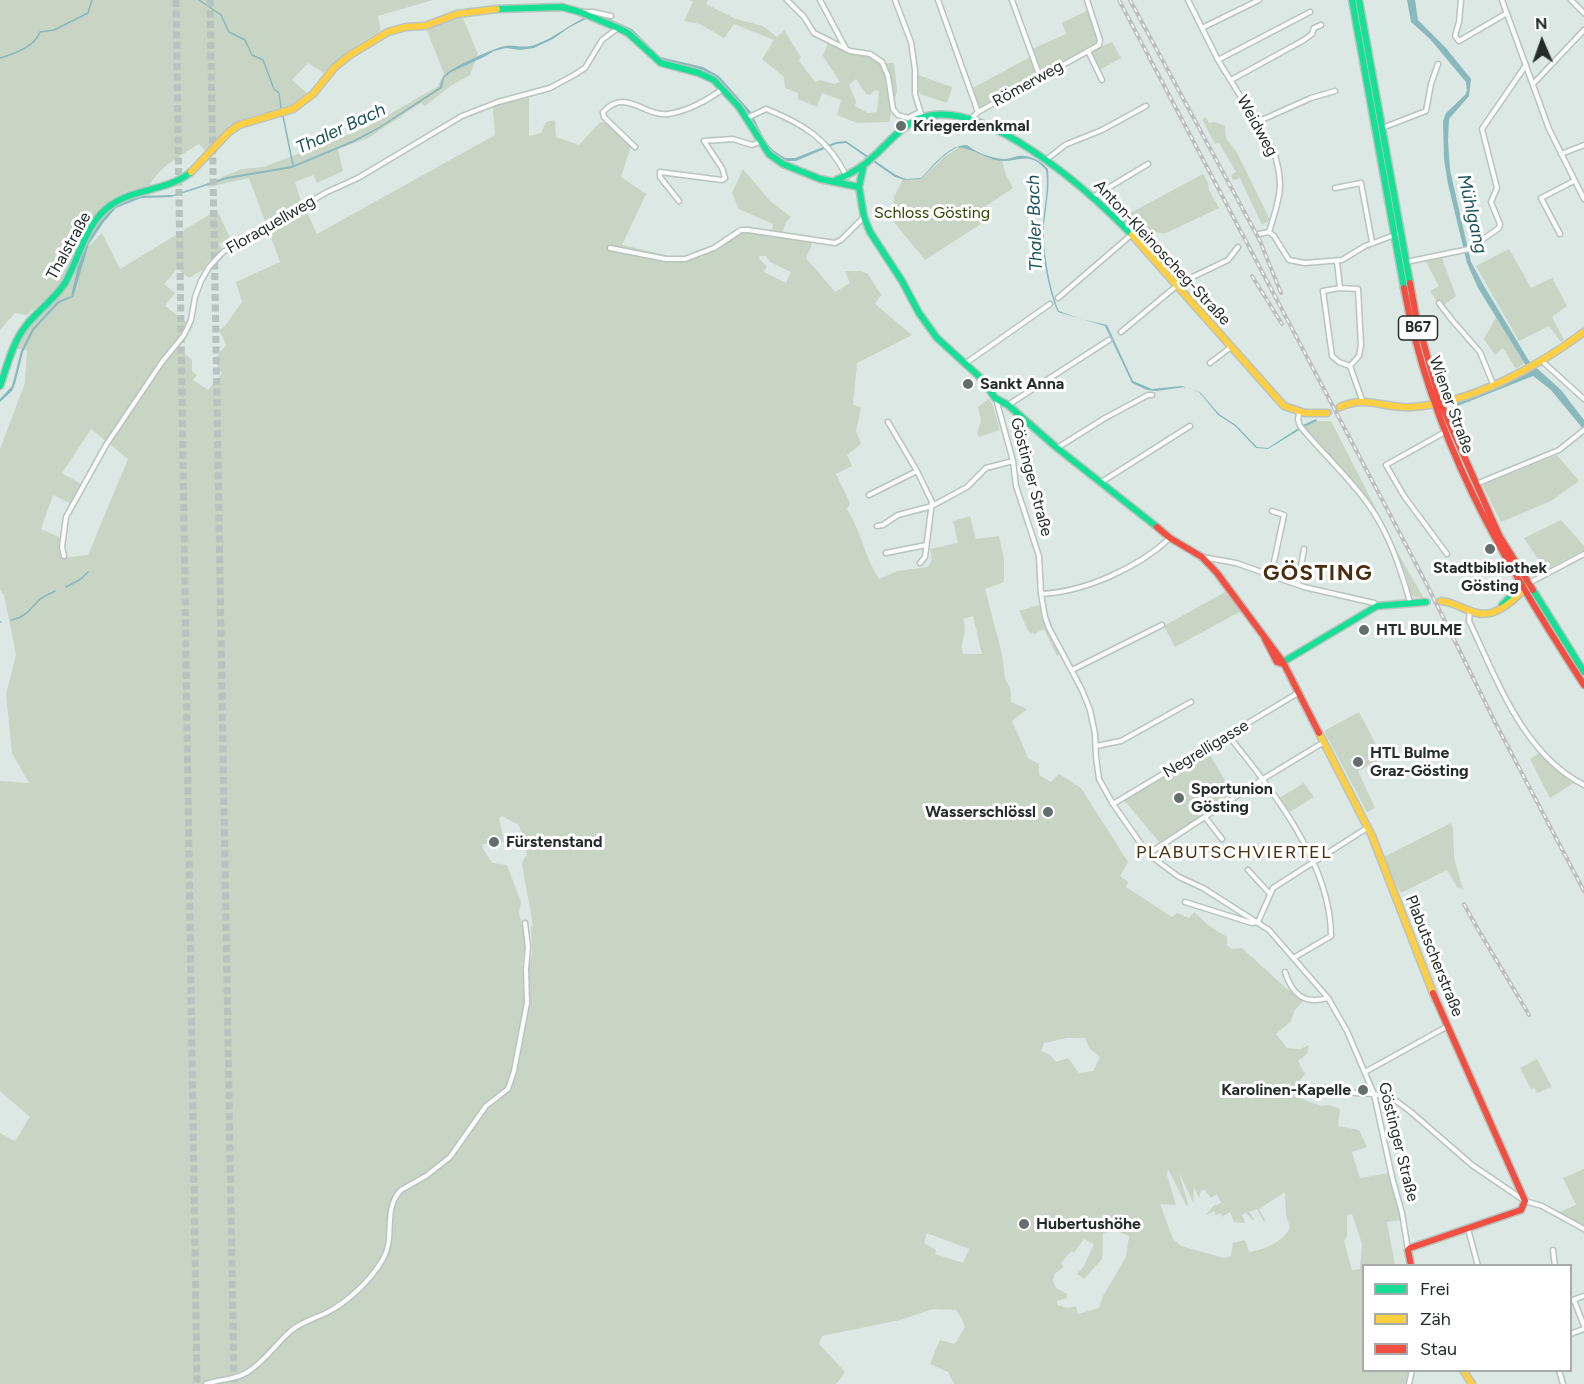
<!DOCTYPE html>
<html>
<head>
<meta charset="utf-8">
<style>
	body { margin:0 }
	#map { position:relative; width:1584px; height:1384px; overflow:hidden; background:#dce8e3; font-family:Figtree,sans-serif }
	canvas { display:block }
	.legend { position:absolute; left:1362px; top:1264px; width:210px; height:108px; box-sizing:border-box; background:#fff; border:2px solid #a7aba9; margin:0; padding:8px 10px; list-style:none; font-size:18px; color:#242d29 }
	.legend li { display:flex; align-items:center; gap:12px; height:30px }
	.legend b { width:30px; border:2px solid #a7aba9 }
	.north { position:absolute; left:1512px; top:12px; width:60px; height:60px; -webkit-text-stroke:4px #fff; paint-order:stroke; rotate:358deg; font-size:16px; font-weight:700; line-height:24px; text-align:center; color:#242d29 }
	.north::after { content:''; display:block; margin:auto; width:21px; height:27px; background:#242d29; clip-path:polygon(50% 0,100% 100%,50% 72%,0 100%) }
</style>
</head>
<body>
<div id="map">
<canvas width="1584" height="1384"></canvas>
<ul class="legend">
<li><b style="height:8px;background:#16e098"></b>Frei</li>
<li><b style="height:8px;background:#ffcf43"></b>Zäh</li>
<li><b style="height:8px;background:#f24e42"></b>Stau</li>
</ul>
<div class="north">N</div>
</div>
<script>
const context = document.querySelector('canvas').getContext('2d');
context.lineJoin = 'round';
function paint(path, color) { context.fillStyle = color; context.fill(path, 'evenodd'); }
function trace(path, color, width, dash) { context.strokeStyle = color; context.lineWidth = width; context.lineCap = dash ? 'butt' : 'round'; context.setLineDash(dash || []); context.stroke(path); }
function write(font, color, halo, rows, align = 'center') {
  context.font = font + ' Figtree,sans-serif'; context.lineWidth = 6; context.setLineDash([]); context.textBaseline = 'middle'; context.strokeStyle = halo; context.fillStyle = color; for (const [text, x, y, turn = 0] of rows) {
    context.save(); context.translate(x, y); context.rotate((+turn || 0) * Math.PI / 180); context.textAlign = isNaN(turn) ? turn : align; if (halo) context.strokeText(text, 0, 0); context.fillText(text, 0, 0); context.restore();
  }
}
const green = new Path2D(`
	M0,0h433l-55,16 3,15 -24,14 -33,28 -16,-10 -16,17 16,14 -13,10 -11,5 -24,5 -31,12 -23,26 -7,-8c-17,11 -41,23 -50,43 -61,5 -61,54 -88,96 -8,12 -23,23 -34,32l-12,-2 -15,17z
	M690,0h18l-2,4 30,15 27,7 14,11 7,-7 17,27 -2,4 16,21 5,-2 14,4 6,-2 -17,-26 5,-13 25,11 18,2 8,7h15l3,28 -8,31 -32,1 -20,-8 4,-15 -19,-7 -5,14 -19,-8v-6l-13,-5 -1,-11 -22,-18 12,-19 -40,-16 -10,14 -24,-14 -16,-3 9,-19zM856,79l10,15 4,1 5,-5 4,1 -2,21 -9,1 -13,-7 1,-4 -7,-17z
	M1088,10l9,25 -1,9 -50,28 -7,-2 -7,-21 34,-15 -4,-11z
	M462,16l16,38 -8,21 -18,10 -27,21 -4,-3 -53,35 -30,11 5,22 -26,12 -4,-8 -18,7 5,16 17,36 178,-99 -2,-30 36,-7v38l12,-3 5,-11 9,-2 1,17 23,8 21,-23h7l24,24 -10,31 25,17 -24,51 64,15 14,-5 41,-24 30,3 2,-10 -34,-15 -7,-16 11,-24 27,32 21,16 -6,6 -2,10 25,4 4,8 -6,13 29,34 15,-9 -5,-12h15l8,3 13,21 -6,9 37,31 -55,28 -4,42 8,2 -5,24 5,13 -14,11 5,11 -16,8 14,29 -3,6c14,22 18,49 32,70l19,-8 30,-4 4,-7 -2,-11 28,-6 -5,-22 17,-5 6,23 23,-3 5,23v23l-19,7 17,65 3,24 5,10 1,14 16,7 -15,12 16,37 11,6v11l12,7 8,-8 22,14 47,74 -8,14 8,6 -2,5 46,30 5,-4 12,5 5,-6 14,13 19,12v8l4,4 11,-1 46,42h6l10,10 -10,11 -3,10 -15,13 11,14 13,1 9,-4 -2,9 -9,7 7,13 -12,16 1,6 27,10 8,-1 11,4 -2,17 21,4 8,17 -15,5 8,26 29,-5 11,47 -13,2 8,43 -31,1v104l45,1 -2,13h-453l-6,-12 -18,-8 10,-24 15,4 10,-17 -3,-8 -6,-9 -23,-1 -33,11 -78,16 -3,8 26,28 -9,12h-836v-251l15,8 15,-24 -30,-26v-310l29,2 -17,-30 -6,-59 10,-39 -12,-60 -4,-5v-141l25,-66 2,-33 -10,-1 16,-31 26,-21 14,-18 8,-25 21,-21 18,36 97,-59 13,28 -11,6 3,5 -17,16 1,3 -17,10 -12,-9 -13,15 11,9 -10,13 28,21 -15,21 14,12v11l5,4 -4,5 15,10 14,-16 -8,-14 12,-15 -7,-15 5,-3 18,-25 -6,-20 44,-20 -31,-84 -41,9 -1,-4 35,-14 22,-2 101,-39 72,-41 7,-13 -18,-46zM760,256h6l4,6 21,10 -5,11 -22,-11 3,-5 -8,-9zM91,429l37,30 -40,96 -27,3 -2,-21 -18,-8 12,-34 17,8 11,-19 -19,-11zM973,616l9,38h-19c-4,-16 6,-18 0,-35zM502,816l17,9 8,30 -4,5 -1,5 11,60 -2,2 1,28 -4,14h-4l-2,-4 4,-23 -7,-29 2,-11 -14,-37 -15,-2 -10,-16 1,-3 6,-1 3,-6h4l6,6 2,-2 -5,-23zM1067,1038h18l4,10 11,9 -7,14 -14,2 -11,-15 -12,4 -6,-7 -9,-4 3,-8zM1168,1169l19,38 1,-3 -9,-31 14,29 1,-15 5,11 2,-8h4l6,8 6,-4 4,9 -8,3 -7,9 9,-4v4l7,-2 -1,4 9,-5 4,10 11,1 -3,-8 4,-2 8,8v-2l-5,-7 8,-3 7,13 1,-2 -6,-11 26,-17 1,23 4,13c-9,15 -24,21 -41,24l-4,-12 -12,3 -2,13 -7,2 -43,-12 -8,-7 -13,-35 16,1 -9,-30zM1352,1214l10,30 -2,25 -8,1 -8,-29 3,-5v-21zM1114,1230l15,6 -3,21 -23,39 -4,12 -21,6 -2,-8 -8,2 -11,-3v-4l10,-3v-4l-11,-6 -3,-7 2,-8 9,-6 -3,-4 10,-12 3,2 10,-14 10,5 -10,22 -7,8 7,5 18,-20 1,-26zM927,1233l42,16 -6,14 -28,-9 1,-4 -12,-7z
	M1112,42l9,16 -20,11 -4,-3 -5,-15z
	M1030,57c5,10 8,15 -1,23l-51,28 -7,-19z
	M918,75l34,12 -5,16 -27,-9 -2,-5z
	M1206,117l3,6 6,-1 10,4 1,12 10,13 34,69 -8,5 -22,-47 -7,2 -2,-5 5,-3 -17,-29 -4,1 -13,-25z
	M960,147h6l6,4 30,10 4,14 7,13 -33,22 7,10 -62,40 -32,-39 1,-24 9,-18h18l24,-23z
	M1203,174l5,9 1,7 10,18 -53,25 -32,-1 -13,-14z
	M1509,249l22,39 21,-10 15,28 -15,11 12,23 -3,2 -12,-16 -30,15 -43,-75z
	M1442,258l14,38 -12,9 -3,-4 -4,1 -7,-11 9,-5 -14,-26z
	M1496,317l29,46 -9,6 -13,-21 -8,7 -11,-16z
	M989,399l4,7 7,24 -21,7 -2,-4 4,-13 -3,-13z
	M1317,421h14l72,141 21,36 -13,-2c-7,-36 -28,-80 -52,-108 -18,-20 -40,-42 -55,-61z
	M1557,455l22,26 -28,20 -50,21 -18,-36 2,-2z
	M1561,520l23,26v4l-39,20 -21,-32z
	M1225,592l7,5 9,14 -66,36 -11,-21z
	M1039,605l7,22 14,27 -3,2 -13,-27 -10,5 -6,-3 -9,-20z
	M1359,712l24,46 -25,13 17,37 -8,4 -43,-81z
	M1207,750l27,46 -74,47 -36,-43z
	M1539,753l12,13 23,17 -24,15 -20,-39z
	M1304,783l10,14 -26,16 -10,-14z
	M1451,823l2,6 1,29 9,31 -6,-2 -10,-17 -46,23 -8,-14 -3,-1 -8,-20z
	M1537,1059l15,28 -15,6 -2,-5 -4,1 -11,-21z
	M1584,1169v58l-24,-15 16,-7 -13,-27z`);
const water = new Path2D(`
	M1407,0h8l3,20 28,28 25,31 -2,17 -20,23 -1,22 2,29 21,92 13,24 45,75 32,29 23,30v10l-33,-40 -18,-14 -83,33v-3l80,-34 -52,-84 -11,-25 -19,-79 -4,-25 -1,-38 3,-8 19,-18 2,-4 -1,-9 -36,-43 -19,-17z
	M590,15l15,2 27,12 28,28 43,10 16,9 32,36 14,29 8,9 12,8h10l41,-16 10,-1 50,34 10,4 15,-1c13,-13 27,-33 46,-33 10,8 24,13 37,14 5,0 9,-2 14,-3 11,-2 23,5 30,13 2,21 -2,35 -4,56 -2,21 6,66 15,86l22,8 26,6 26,56 19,8 30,-3 18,6 19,22 17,11 21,22 11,1 35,-23 13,-6 1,2 -13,6 -36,22 -12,-1 -21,-22 -17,-11 -19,-23 -14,-5 -28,4 -10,-1 -15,-7 -27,-57 -47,-14c-10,-22 -17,-62 -15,-87 1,-21 6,-33 3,-55 -18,-22 -30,-5 -51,-10 -10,-3 -32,-15 -39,-12 -13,6 -25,21 -35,31l-16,1 -10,-3 -49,-34 -10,1 -40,17h-13l-11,-8 -8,-10 -16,-30 -35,-37 -10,-6 -41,-9 -12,-10 -19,-21 -34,-14 -7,1 -20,10 -17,12 -19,9 -14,2 -14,-2 -12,3 -10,6 -33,15 -7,6 -2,10 -62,40 -26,14 -62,26 -65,11 -56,18 -30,1 -25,10 -13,15 -14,21 -16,53 -14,6 -25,27 -11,22 -8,32 -3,7 -12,11v-3l12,-13 9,-35 11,-22 26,-28 13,-5 9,-38 6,-14 14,-22 15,-17 24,-9 34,-1 54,-18 65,-11 62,-26 25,-13 61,-40c1,-5 2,-9 6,-13 5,-6 50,-27 59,-28 11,-1 20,3 32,-2 19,-7 34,-21 53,-29z`);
const stream = new Path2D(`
	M199,0l22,15 8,17 16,8 7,15 11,5 11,29 5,4 2,15
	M0,58c14,-4 35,-11 40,-26l14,-2 34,-17 4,-13
	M283,116l10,49
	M66,587l15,-8 7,-7
	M11,620c13,-2 19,-10 27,-19 5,-5 12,-7 17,-10
	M0,622h1`);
const secondaryTunnel = new Path2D(`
	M1327,413l13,-6
	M1426,602l15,-1`);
const highwayTunnel = new Path2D(`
	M176,0l21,1384
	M210,0l24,1384`);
const street = new Path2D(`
	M787,0l17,17 10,16 36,18 20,3 12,8 6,14 5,33 5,6 10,3 12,-6
	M820,0l26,49
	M895,0l16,42 4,28v24l7,23
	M938,0l40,112
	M1012,0l28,77
	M1188,0l30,60 55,89c12,35 7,48 -4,83
	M1461,0l-2,22 -4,14 4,5 48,-28
	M1502,0l47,129 35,70
	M1571,0l13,13
	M583,12h10l18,4
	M1202,28l57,-28
	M1088,51l14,29
	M1218,60l92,-48
	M1231,80l73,-40 8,-6 2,-6 7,-3
	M1533,84l51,-54
	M747,118l19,-9c38,15 62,30 81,68
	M970,120l8,-8 121,-67 1,-5 -13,-40
	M1257,122l54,-24 24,-7
	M1382,128l44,-17 5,-27 7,-20
	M635,147l-31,-30 -1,-5c23,-25 41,5 65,2 21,-3 39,-14 55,-25
	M1561,154l23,-9
	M1046,160l19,-15 37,-15 44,-24
	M1335,188l26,-5 11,59
	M1093,197l55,-33
	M679,201l-19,-24v-5l62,8 3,-2 -3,-10 -18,-27 29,-2 19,6 8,-3
	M1259,234l10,-2 5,4 15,24 16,3 37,-3 23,-14 35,-13
	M1560,234l-19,-36 33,-17
	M610,248l56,11h19l29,-11 27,-18h7l87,13 6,-3 23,-23
	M1337,262l3,26
	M1406,262l63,-13 30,-21 1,-4 -9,-22 6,-14 -15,-59 44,-64
	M1058,298l73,-63
	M1439,303l13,17 28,32 13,32
	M1121,332l59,-49 48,-23 10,-13
	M1542,361l42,38
	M966,363l84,-59
	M1210,363l21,-16
	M1350,366l9,-10 2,-11 -3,-56 -18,-1 -17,3 9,65 7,6 11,4 12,34
	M996,399l17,62 3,25 23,70 2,38 4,23 4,11 33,62 8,20 5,24 1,23 3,22 14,25 35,50 31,23 24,11 66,42 59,68 19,33 27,63 18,83 10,36 6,37
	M1008,405l101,-65
	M1299,413l-1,7 2,6c22,27 48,50 68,78 21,29 32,63 42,98
	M888,422l29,49 15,31 -7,55 -5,6
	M1445,432l-59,33 18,31 43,58
	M1057,448l48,-30 43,-23h4
	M1100,483l90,-57
	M1476,484l83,-34 25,-20
	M869,495l48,-24
	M877,526l6,-1 15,-10 34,-9 35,-19 19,-19 27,-7
	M886,553l40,-8
	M64,556l-2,-9 4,-30 40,-72 56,-83 22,-27 7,-15 4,-23 6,-16 8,-14 14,-15 104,-60 31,-14 104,-62 36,-14 52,-14 24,-13 11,-7 17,-28 16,-12
	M1202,557l34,6 68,24 70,16 3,3
	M1271,576l13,-61 -12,-4
	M1529,583l55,-29
	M1298,585l6,-36
	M1041,594c43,-2 97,-26 129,-56
	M1470,610l-1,11c28,58 53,132 115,164
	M1072,670l90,-45
	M1228,735c44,55 103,128 103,201l-36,21
	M1096,746l25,-5 70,-39
	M1113,804l185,-111
	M1205,817l17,22
	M1148,854l115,-75 61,-37
	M1248,870l22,24
	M1185,902l67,21 6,-1 15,-34 94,-60
	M1285,972c7,22 19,33 43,26
	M1365,1072l83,-46
	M1297,1092l4,-3 11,-2 13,1 31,5 18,1 21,6 16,12 61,53 53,36 17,5 42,23
	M1468,1229l10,37
	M1553,1250l2,16
	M1574,1300l10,26
	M1570,1301l14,-5
	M1570,1334l14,-5
	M1559,1370l4,14
	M206,1384c14,-5 28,-4 40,-11 19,-11 30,-30 47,-44 10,-7 22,-11 33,-16 22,-11 45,-33 57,-54 13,-22 -1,-49 18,-69l25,-14 24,-19 36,-51 22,-17 6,-18 13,-68 -1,-34 2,-22 -3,-24
	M1409,1384l3,-14`);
const fast = new Path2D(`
	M1352,0l52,288
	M1359,0l51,283
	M497,9l65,-2 18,5 38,16 10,5 33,30 38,10 15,7 25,27 30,47 14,10 37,15 39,8
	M863,168l-4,19 5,30 6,15 32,49 17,32 18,25 45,41 13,19 13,7 49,43 100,79
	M836,180c15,-6 27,-13 38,-24 13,-12 26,-28 42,-36 63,-30 176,74 216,115
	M0,386c7,-19 12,-42 25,-59 12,-16 29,-27 40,-44 15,-26 20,-60 46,-78 24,-17 57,-14 80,-33
	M1533,590l51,82
	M1502,605l21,-21
	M1283,662l94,-56 49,-4`);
const slow = new Path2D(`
	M191,172l38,-40 10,-7 54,-16 20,-15 22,-27 15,-12 38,-23 18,-5 19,-1 32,-12 40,-5
	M1132,235l152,171 21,7h22
	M1340,407c27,-12 45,2 72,0 60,-4 125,-40 172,-75
	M1441,601c13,1 23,9 36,12 20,5 40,-15 51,-29
	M1319,733l53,103 61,157
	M1463,1370l9,14`);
const jam = new Path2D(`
	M1410,283l6,33 24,86 59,133 34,55
	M1404,288c27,150 98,271 180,397
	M1157,527l13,11 32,19 15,16 66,89 36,71
	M1265,639l12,23 6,2
	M1411,1266l-3,-16 2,-2 111,-38 4,-9 -92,-208`);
const rail = new Path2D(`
	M1119,0l307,583 70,141 88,167
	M1130,0l130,241 21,52
	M1252,276l30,48
	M1464,904c20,38 44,74 65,111`);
const markers = [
	[901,126,6,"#646e6a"],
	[968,384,6,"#646e6a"],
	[1490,549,6,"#646e6a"],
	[1364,630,6,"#646e6a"],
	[1358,762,6,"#646e6a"],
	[1179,798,6,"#646e6a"],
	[1048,812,6,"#646e6a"],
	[494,842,6,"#646e6a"],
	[1363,1090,6,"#646e6a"],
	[1024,1224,6,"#646e6a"]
];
const shields = [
	[1418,328,39]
];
const shieldNames = [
	["B67",1418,328]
];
const streetNames = [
	["Römerweg",1028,84,-29],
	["Weidweg",1257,126,61],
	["Floraquellweg",271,225,-30],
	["Thalstraße",69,246,-61],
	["Anton-Kleinoscheg-Straße",1162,253,47],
	["Wiener Straße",1451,405,70],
	["Göstinger Straße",1031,477,75],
	["Negrelligasse",1206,749,-31],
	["Plabutscherstraße",1434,956,68],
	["Göstinger Straße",1398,1142,76]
];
const poiNames = [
	["Kriegerdenkmal",913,126],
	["Sankt Anna",980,384],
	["Stadtbibliothek",1490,568,"center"],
	["Gösting",1490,586,"center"],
	["HTL BULME",1376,630],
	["HTL Bulme",1370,753],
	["Graz-Gösting",1370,771],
	["Sportunion",1191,789],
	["Gösting",1191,807],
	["Wasserschlössl",1036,812,"right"],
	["Fürstenstand",506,842],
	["Karolinen-Kapelle",1351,1090,"right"],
	["Hubertushöhe",1036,1224]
];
const parkNames = [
	["Schloss Gösting",932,213]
];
const waterNames = [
	["Thaler Bach",341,129,-25],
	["Mühlgang",1472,214,77],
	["Thaler Bach",1035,223,-92]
];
const neighbourhoodNames = [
	["PLABUTSCHVIERTEL",1234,853]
];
const districtNames = [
	["GÖSTING",1318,574]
];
paint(green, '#c8d4c4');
paint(water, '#89b8bd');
trace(stream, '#89b8bd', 1.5);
trace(secondaryTunnel, '#b7c3be', 5, [5, 2.5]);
trace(highwayTunnel, '#b7c3be', 7, [7, 3.5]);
trace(street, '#b9c4bf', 7);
trace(fast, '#b9c4bf', 9);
trace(slow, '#b9c4bf', 9);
trace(jam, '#b9c4bf', 9);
trace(street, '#fafcfb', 4);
trace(fast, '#16e098', 6);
trace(slow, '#ffcf43', 6);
trace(jam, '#f24e42', 6);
trace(rail, '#bcbebe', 4);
trace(rail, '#fff', 1.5, [4.5]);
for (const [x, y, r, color] of markers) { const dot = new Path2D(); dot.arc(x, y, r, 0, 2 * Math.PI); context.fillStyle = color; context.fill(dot); trace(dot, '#fff', 2); }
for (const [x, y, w] of shields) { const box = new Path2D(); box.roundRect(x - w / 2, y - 12, w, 24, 4.5); context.fillStyle = '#fff'; context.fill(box); trace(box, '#242d29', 1.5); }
write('bold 15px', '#242d29', null, shieldNames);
write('16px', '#242d29', '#fff', streetNames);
write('bold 16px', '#242d29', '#fff', poiNames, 'left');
write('16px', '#2f4500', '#fff', parkNames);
write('italic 18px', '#1d525b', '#fff', waterNames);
context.letterSpacing = '1.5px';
write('18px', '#492d0e', '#fff', neighbourhoodNames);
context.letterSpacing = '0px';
context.letterSpacing = '1.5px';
write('bold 22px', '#492d0e', '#fff', districtNames);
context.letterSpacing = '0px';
</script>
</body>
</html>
